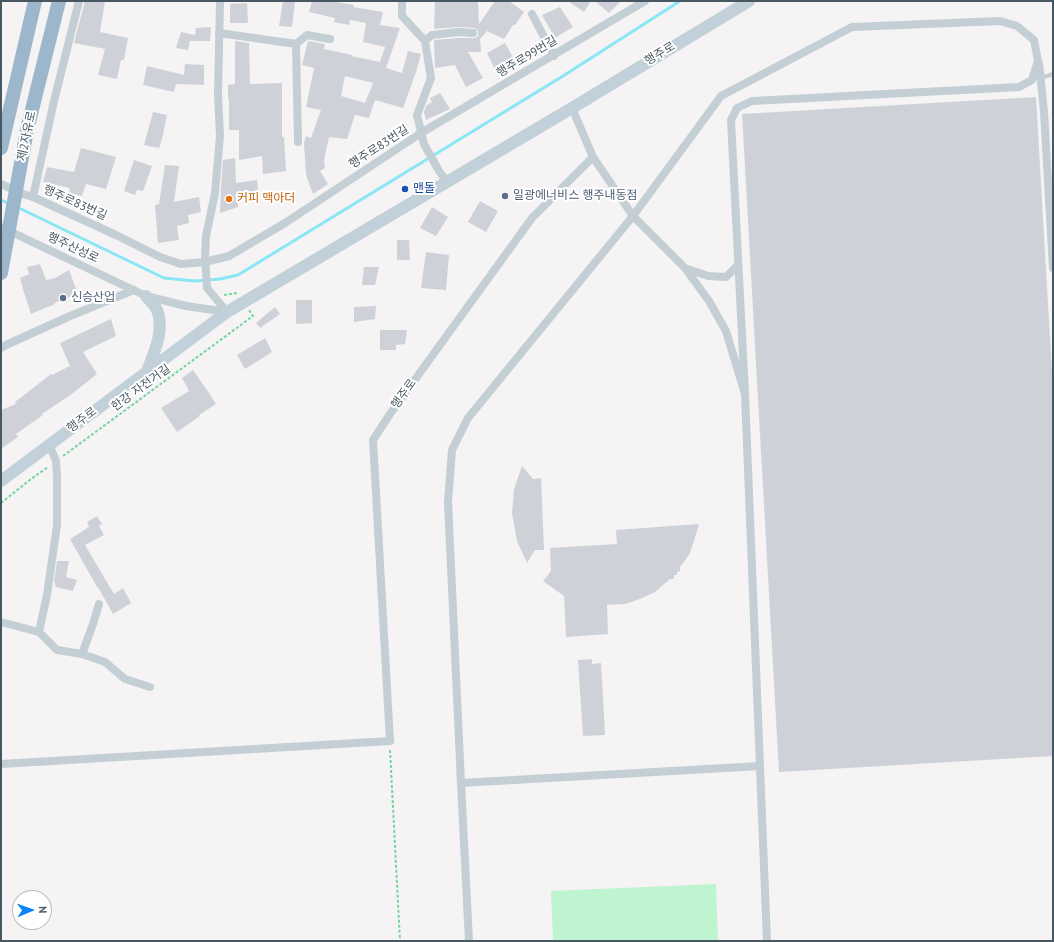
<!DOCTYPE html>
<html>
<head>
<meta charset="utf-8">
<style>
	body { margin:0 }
	#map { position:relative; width:1054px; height:942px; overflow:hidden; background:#f5f3f3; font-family:"PT Sans",sans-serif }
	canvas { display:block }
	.frame { position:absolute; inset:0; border:2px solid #485862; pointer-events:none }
	.north { position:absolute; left:12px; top:890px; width:40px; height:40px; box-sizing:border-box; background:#fff; border:1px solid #b6bcc0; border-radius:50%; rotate:88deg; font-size:11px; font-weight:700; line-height:16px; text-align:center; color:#485862 }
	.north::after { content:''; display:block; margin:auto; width:14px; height:18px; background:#0b82f7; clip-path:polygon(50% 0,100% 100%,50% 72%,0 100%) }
</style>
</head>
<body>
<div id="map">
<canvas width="1054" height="942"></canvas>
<div class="frame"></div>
<div class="north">N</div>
</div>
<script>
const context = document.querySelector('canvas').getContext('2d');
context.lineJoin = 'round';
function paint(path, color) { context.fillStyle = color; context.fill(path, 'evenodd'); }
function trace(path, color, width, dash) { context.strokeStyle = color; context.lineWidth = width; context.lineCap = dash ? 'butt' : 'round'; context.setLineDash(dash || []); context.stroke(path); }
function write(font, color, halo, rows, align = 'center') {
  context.font = font + ' "PT Sans","Noto Sans KR",sans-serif'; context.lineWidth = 4; context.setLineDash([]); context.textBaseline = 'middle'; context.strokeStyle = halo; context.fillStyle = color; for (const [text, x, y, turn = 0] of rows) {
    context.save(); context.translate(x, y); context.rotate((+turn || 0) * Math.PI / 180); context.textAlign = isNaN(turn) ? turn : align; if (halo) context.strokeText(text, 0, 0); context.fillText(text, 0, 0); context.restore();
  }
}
const green = new Path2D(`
	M716,884l2,57h-165l-2,-50z`);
const stream = new Path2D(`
	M1,200l9,4
	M17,207l147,71 31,3 25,-2 18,-4 325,-199 117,-75`);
const building = new Path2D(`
	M85,1h20l-5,31 28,6 -4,22h-3l-4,19 -19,-4 7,-26 -31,-6z
	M283,1h12l-3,26 -13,-1z
	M312,1h18l24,4 -1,2 30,5 -3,13 20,3 -14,40 16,5 6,-22 13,3 -5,18 -13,36 -28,-8 -6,18 -14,-3 -8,24 -18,-2 -5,23 1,8 -5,3 8,13 -15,10 -7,-19 -2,-32 2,-7 5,2 10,-28 -15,-3 8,-39 -12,-3 6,-24 17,3 -1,5 28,6 -1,1 29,6 5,-15 -22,-5 3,-19 -16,-3 -1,5 -15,-3 1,-4 -26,-6zM345,76l28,7 -8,20 -24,-7z
	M435,1h43l1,23 16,-23h14l15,11 -9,13h-2l-9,14 -17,-8 -7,8 1,13h-13l15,26 -17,9 -11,-22 -20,3 -1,-28 24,-2h17l3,-2v-5l-4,-3 -16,-1 -24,2z
	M568,1h23l-7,11z
	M595,1h26l-12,12z
	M247,3l1,20h-18v-19z
	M560,7l13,20 -18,11 -13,-23z
	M211,27l-1,14h-20l-2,9 -12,-2 5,-16 14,3 1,-7z
	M235,41l14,2 1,41 32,-1v54h2l2,34 -23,3 -1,-18 -23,4v-30h-10v-31h-1v-14l7,-1z
	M505,43l10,18 -19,11 -9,-19z
	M185,64l19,1v20l-28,-1 -2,8 -31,-7 4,-19 37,9z
	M440,93l10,16 -24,11 -2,-8 2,-6 6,-4 -2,-4z
	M1036,97l17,293v366l-274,16 -37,-658z
	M153,112l14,3 -5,24 -3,9 -15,-3z
	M81,148l35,9 -10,32 -20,-5 -4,12 -13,-3 1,-5 -27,-6 4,-15 27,5z
	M235,158l1,25 21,-3 2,15 -21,4v8l-18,6 1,-26 2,-27z
	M134,160l18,6 -9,25 -6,-1 -2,5 -11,-4z
	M165,165l14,1 -5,36 25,-5 2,15 -13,3 1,8 -12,3 2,14 -21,3 -3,-38 4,-1z
	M480,201l18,10 -12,21 -18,-10z
	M432,207l16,10 -12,19 -16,-8z
	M397,240h12l1,20h-13z
	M426,252l23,3 -3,35 -25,-2z
	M40,264l6,16 9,-2 14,-8 9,24 -24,9 1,1 -24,10 -8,-25 -3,-11 9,-4 -2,-7z
	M364,267h15l-4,18h-13z
	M296,300h16v23l-16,1z
	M376,306l-1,13 -21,3v-15z
	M275,307l5,7 -20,14 -4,-5z
	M111,319l5,17 -33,16 14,22 -24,19 -31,21 1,1 -27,19 2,3 -17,12v-39l15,-6 -1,-2 36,-28 1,1 18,-9 -10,-23z
	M380,330h27l-2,14 -9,1v5h-16z
	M265,338l7,14 -27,17 -8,-14z
	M193,370l18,26 5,8 -17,11 1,1 -23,16 -16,-24 28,-17 -7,-13z
	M522,466l11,13 8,-1 3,72h-9l-8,13 -10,-22 -5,-28 2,-24z
	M97,516l5,8 -3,2 5,9 -19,10 29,49 9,-6 8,15 -18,11 -15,-27h-1l-27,-48 19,-12 -2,-5z
	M699,524l-5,17 -5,14 -9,12v4l-3,1v3h-3v4h-4l-15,13 -15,7 -15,5 -18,1 1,29 -42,3 -2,-41 -21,-15 8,-10 -1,-23 67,-4 -1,-14z
	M57,561h12l-3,16 11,3 -4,11 -17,-4 -2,-6z
	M592,659v5l9,-1 4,72 -22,1 -5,-76z`);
const path = new Path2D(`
	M224,295l13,-2
	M63,456l190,-140 -4,-6
	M1,503l30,-24 17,-12
	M390,750l10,191`);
const service = new Path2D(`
	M1041,78l12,-4`);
const minor = new Path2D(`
	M220,1l-2,94 2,41 -5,57 -9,43 -1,21 2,31 20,24
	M402,1v15l23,25 6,37 -14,37 7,29 15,27 8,11
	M532,14l22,42
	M219,33l77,11 11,-9 23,4
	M425,41l7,-6 26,-3 15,1
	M296,44l2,98
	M1039,63l5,49 9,156
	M1,184l22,10 10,3 83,38 44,22 21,7 24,-2 24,-6 56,-33 136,-90 224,-132
	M33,197l21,-96 25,-100
	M1,227l145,69 40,10 41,6
	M685,268l23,8 18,1 12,-12
	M1,348l5,-3 64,-29 64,-26
	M745,394l-14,-274 6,-12 15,-7 267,-14 13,-7 6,-19 -4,-21 -17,-14 -17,-5 -148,6 -131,69 -88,120 52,52 24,33 17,30 19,63 22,547
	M1,622l38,10 18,18 25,4 11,-30 6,-20
	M39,632l8,-37 10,-70v-48l-1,-16 -7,-17
	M82,654l23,8 20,17 25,8
	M1,764l389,-23 -17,-301 17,-26 142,-196 61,-61 -21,-49
	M461,783l299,-17
	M469,941l-8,-158 -13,-281 4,-52 16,-32 165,-202 -40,-59`);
const secondary = new Path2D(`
	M146,296c3,4 9,9 11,14 8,20 -3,43 -10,61
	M1,481l226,-169 345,-204 177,-107`);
const trunk = new Path2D(`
	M1,148l34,-147
	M1,273l26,-143 32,-129`);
const markers = [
	[405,189,4,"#1a4fb4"],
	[505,196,4,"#5c6f8a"],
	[229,199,4,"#e8710a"],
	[63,298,4,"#5c6f8a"]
];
const streetNames = [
	["행주로",660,54,-31],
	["행주로99번길",527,57,-31],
	["제2자유로",27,136,-78],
	["행주로83번길",379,147,-33],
	["행주로83번길",75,203,24],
	["행주산성로",73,248,25],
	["한강 자전거길",141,388,-36],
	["행주로",404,394,-54],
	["행주로",82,420,-37]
];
const transitNames = [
	["맨돌",413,189]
];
const serviceNames = [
	["일광에너비스 행주내동점",513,196],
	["신승산업",71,298]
];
const foodNames = [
	["커피 맥아더",237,199]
];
paint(green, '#bff4d0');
trace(stream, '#89e6f5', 3);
paint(building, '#ced2d8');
trace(path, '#74d69f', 2, [3, 2]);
trace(service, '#c3ced5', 4);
trace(minor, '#c3ced5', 8);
trace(secondary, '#c2d0da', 12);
trace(trunk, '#9cb6cc', 14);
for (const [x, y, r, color] of markers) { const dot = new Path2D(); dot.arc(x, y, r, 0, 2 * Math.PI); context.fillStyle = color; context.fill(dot); trace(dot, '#fff', 1.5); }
write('12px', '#485862', '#fff', streetNames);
write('12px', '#164399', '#fff', transitNames, 'left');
write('12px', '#4e5e75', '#fff', serviceNames, 'left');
write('12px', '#c56008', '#fff', foodNames, 'left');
</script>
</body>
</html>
